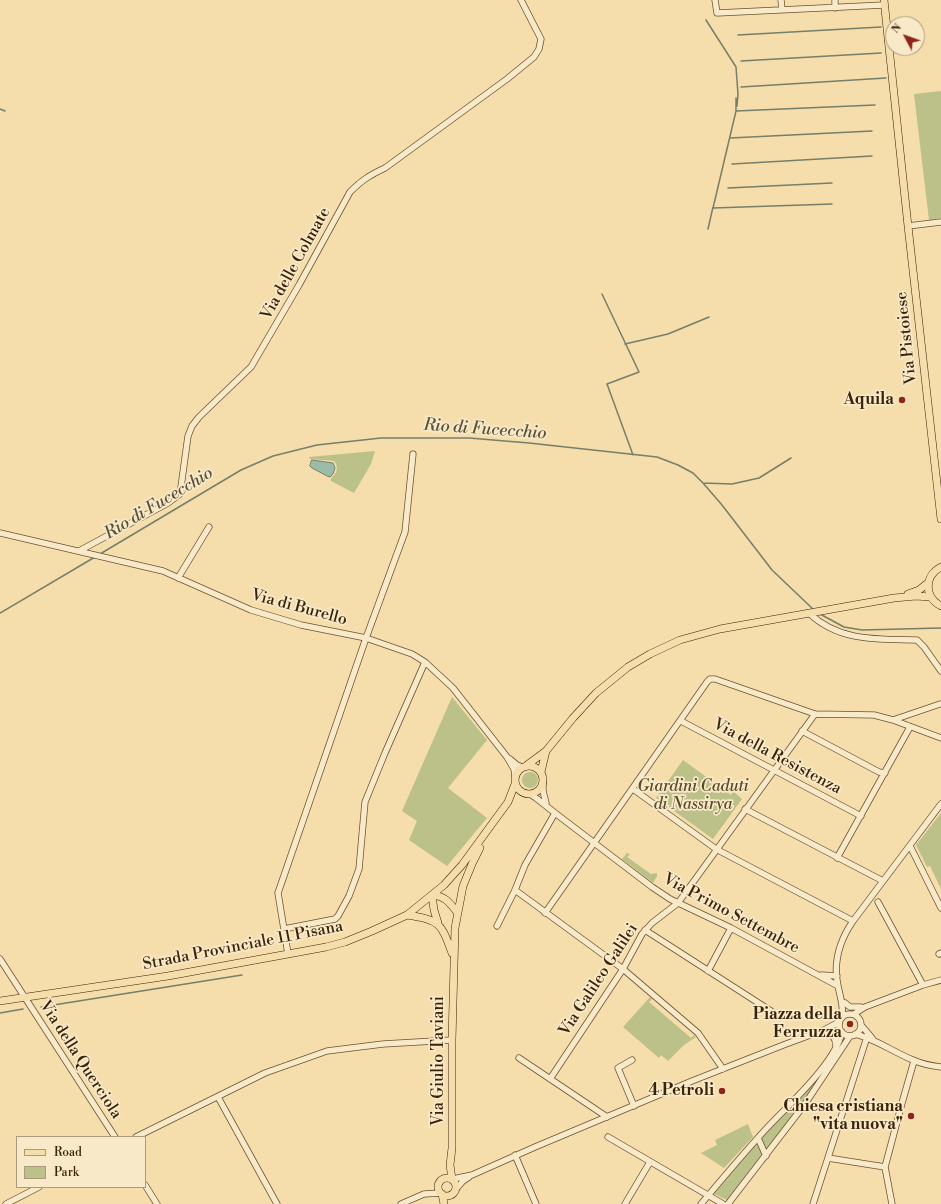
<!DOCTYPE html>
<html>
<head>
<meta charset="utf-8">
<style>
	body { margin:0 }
	#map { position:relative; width:941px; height:1204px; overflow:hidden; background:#f5ddac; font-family:"Libre Bodoni",serif }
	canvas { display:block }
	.legend { position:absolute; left:16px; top:1136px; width:130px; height:52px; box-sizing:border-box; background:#f8e9c9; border:1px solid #ac9a7c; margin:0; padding:5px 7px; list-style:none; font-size:12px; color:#3b2308 }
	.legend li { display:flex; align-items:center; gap:8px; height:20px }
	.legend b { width:20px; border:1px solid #ac9a7c }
	.north { position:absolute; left:885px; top:16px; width:40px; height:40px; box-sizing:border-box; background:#f8e9c9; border:1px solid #ac9a7c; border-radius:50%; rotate:311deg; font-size:11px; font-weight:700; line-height:16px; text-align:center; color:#3b2308 }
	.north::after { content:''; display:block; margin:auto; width:14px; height:18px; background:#8f2418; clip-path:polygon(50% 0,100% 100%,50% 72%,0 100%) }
</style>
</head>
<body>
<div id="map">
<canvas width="941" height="1204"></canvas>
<ul class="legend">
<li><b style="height:5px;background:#f5ddac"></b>Road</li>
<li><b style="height:11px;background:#bcc189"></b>Park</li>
</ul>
<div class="north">N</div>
</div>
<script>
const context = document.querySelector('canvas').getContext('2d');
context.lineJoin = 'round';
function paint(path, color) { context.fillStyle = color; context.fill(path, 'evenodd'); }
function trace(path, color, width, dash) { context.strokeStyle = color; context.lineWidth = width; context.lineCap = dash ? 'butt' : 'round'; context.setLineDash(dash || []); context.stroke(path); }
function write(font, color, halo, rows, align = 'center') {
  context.font = font + ' "Libre Bodoni",serif'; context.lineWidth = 3.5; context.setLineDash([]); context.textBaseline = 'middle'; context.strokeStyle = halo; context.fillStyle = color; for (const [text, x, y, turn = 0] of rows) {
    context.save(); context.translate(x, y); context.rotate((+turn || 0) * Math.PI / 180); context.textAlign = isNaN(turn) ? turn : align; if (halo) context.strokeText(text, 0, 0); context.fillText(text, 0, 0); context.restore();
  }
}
const green = new Path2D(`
	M941,91v127l-12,2 -15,-126z
	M375,451l-4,13 -17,29 -23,-12v-3c6,-4 8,-11 3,-17l-24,-2 -1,-2z
	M452,697l35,43 -39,48 39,30 -40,48 -38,-26 8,-19 -15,-10z
	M683,760l48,35 2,-4 9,8 -29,40 -57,-41z
	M522 780a8 8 0 1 1 16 0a8 8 0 1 1-16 0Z
	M941,813v76l-11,-23 -3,1 -11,-22z
	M627,853l3,1 -3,3 24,17 6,-1v3l-4,7 -31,-24z
	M650,997l2,2 -3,3 42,36 3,-3 2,2 -12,8 -16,16 -7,-6 -2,3 -36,-31z
	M817,1078l2,1 -52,70 -6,-12z
	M748,1124l5,13 -29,31 -23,-15 16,-8 -2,-5z
	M756,1143l6,11 -35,46 -15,-7z`);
const water = new Path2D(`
	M312,460l21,3 2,5 -2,6 -3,3 -3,-1 -15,-8 -2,-2z`);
const stream = new Path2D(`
	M706,20l30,47 2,27 -1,12
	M738,35l143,-8
	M741,61l140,-8
	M741,87l145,-9
	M736,98v13l-23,97 119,-4
	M0,109l5,2
	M736,111l139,-6
	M730,138l142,-7
	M732,164l140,-8
	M728,188l104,-5
	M708,229l5,-22
	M602,294l37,78 -32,12 26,71
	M625,344l43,-10 41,-17
	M703,483l29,1 27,-6 32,-20
	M100,554l141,-84 32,-14 44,-11 64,-7h88l60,5 128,14 21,8 15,8 10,10 19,22 50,65 42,40
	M0,613l95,-56
	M820,614l24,13 18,3 79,-2
	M41,1007l201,-32
	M0,1013l23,-4`);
const minor = new Path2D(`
	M715,0l2,13 167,-8
	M781,0l1,10
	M835,0v8
	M908,226l33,-4
	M0,533l163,38 88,39 50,15 65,13 46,16 13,8 28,26 54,69 7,12 1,6
	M79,551l89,-48 12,-9 8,-58 4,-10 7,-9 52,-50 48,-82 51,-93c12,-12 20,-17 35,-24l122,-89 27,-22 5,-8 2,-10 -20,-39
	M178,578l31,-51
	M809,613c30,29 69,26 108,27l7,7 17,24
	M893,720l47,-16
	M681,721l180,95
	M802,731l77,41 6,1
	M510,759l7,6 5,2
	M543,781v10l3,12
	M633,789l83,60 137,72
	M530,794l6,4 19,15 97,74 18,12 61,29 107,58
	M745,809l138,72
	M910,846l31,62
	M837,858l73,-131
	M515,890l108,79 75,64 25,36
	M878,902l45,83
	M545,913l162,-231 3,-3h5l100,35 59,1 19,5 48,18
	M497,926l18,-36 10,-25 30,-52
	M284,929l51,-10 3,-3 11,-20 10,-27 6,-67 20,-49 40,-91
	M645,930l126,81
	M288,954l-10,-61 88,-255 39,-106 8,-78
	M939,954l2,-1
	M0,959l115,178
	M708,971l23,-43
	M821,975l16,1
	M845,1003l5,4h11
	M854,1014l11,-7 58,-22 18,-5
	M839 1025a11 11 0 1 1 22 0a11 11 0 1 1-22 0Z
	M842,1017c2,-10 -2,-21 -4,-31 -5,-23 2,-46 15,-65l88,-117
	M861,1025l11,13
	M824,1030c8,3 12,8 12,16
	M855,1034c21,5 38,18 58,26 9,4 19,6 28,7
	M519,1058l88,59
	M632,1060l-14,8 16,38
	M550,1079l73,-110 19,-35 10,-11 26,-20 137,-189
	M218,1097l59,107
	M136,1137l129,-64 62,-22 56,-7 69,-4
	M608,1137l115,67
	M758,1138l8,18
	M515,1155l21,49
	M828,1158l57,9
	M453,1179l19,-4 63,-28 157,-66 94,-37 38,-14 15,-8
	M145,1185l12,19
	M456,1189l7,-8 6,-4
	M6,1204l33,-17
	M401,1204l23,-10 17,-1
	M625,1204l25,-42
	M701,1204c21,-25 42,-50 64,-74 22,-24 70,-66 77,-98
	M728,1204l77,-100 45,-68
	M813,1204l54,-167
	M892,1204l-7,-37 17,-64 12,-42`);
const major = new Path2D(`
	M884,0l24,226 33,293
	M941,567c-17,9 -17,30 0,39
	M908,594l11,-4 9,-7
	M527,765l19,-14 27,-33 23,-25 32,-26 22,-13 30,-14 40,-11 174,-31 22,-2 14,1
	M515 780a14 14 0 1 1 28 0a14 14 0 1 1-28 0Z
	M541,772l5,-21
	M432,895c13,1 17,7 25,17
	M432,895l2,15 4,13
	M407,915c33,5 34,8 45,38
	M0,1001l168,-25 120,-22 38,-7 19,-5 27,-11 35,-16 37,-30 18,-20 46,-63 7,-18
	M438 1187a9 9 0 1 1 18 0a9 9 0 1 1-18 0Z
	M452,1179l-2,-14 2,-17v-108l3,-112 8,-42 9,-22 8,-16
	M442,1194l2,10`);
const markers = [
	[902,400,4,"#8f2418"],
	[850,1024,4,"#8f2418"],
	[722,1091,4,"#8f2418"],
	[911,1116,4,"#8f2418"]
];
const streetNames = [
	["Via delle Colmate",296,264,-61],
	["Via Pistoiese",907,338,-96],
	["Via di Burello",299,608,15],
	["Via della Resistenza",777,757,28],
	["Via Primo Settembre",731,914,28],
	["Strada Provinciale 11 Pisana",243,946,-11],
	["Via Galileo Galilei",599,980,-57],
	["Via della Querciola",80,1060,57],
	["Via Giulio Taviani",439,1061,-90]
];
const poiNames = [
	["Aquila",894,400],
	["Piazza della",842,1015],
	["Ferruzza",842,1033],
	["4 Petroli",714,1091],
	["Chiesa cristiana",903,1107],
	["\"vita nuova\"",903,1125]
];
const parkNames = [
	["Giardini Caduti",693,787],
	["di Nassirya",693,805]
];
const waterNames = [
	["Rio di Fucecchio",485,430,4],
	["Rio di Fucecchio",159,504,-31]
];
paint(green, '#bcc189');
paint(water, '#9cbcaa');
trace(water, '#757f69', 1);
trace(stream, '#757f69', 1.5);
trace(minor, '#6a5231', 7);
trace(major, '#3b2308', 8);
trace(minor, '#f8e9c9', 5.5);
trace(major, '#f5ddac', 7);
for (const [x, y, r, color] of markers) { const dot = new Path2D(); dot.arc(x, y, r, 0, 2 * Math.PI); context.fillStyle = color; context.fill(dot); trace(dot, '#f8e9c9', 1.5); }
write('16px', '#3b2308', '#f8e9c9', streetNames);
write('bold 16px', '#3b2308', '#f8e9c9', poiNames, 'right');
write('italic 16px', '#5b4a28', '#f8e9c9', parkNames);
write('italic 17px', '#585139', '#f8e9c9', waterNames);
</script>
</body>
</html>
